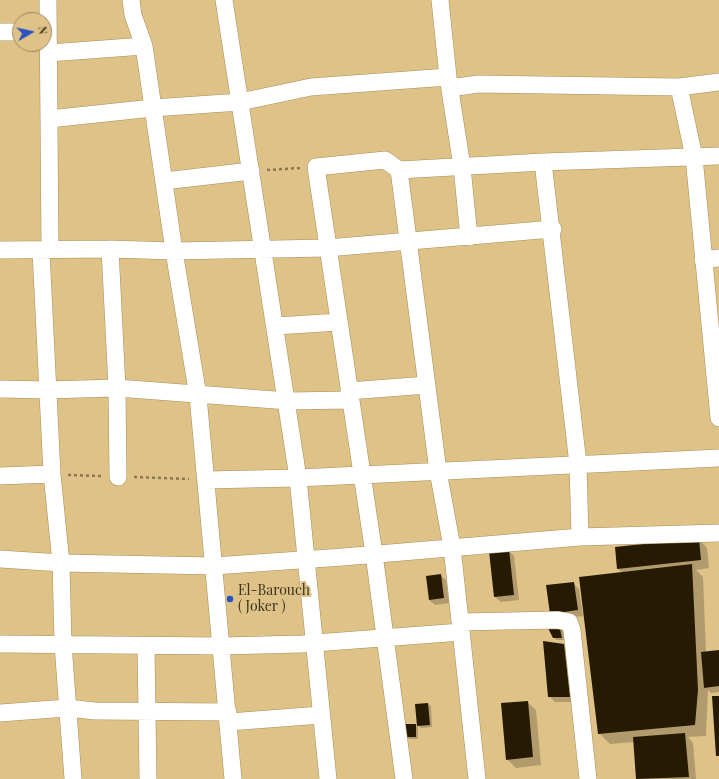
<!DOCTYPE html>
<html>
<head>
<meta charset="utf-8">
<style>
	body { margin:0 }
	#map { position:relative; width:719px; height:779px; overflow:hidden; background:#dec288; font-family:"Playfair Display",serif }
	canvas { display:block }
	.north { position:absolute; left:12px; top:12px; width:40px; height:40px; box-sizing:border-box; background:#dec288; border:1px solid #9e895c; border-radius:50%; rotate:81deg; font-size:11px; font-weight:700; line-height:16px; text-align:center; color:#3e331b }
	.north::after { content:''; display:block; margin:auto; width:14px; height:18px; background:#2b52c1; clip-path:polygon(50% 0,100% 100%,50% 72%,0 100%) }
</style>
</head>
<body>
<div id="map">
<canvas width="719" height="779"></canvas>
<div class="north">N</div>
</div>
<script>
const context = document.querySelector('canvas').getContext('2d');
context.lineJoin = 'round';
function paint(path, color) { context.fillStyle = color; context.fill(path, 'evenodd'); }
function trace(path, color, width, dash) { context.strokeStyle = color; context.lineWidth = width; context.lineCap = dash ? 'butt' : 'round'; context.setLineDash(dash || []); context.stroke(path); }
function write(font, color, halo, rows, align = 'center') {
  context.font = font + ' "Playfair Display",serif'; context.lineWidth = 4; context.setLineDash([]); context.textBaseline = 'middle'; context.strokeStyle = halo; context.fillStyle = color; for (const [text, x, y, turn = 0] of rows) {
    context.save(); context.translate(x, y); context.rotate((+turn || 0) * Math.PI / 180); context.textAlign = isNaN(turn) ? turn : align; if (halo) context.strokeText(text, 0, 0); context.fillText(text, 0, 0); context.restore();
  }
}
const shadow = new Path2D(`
	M699,539l8,9 2,20 -13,2 7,7 3,75 13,-1v41l-8,1 -3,-3 -2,46 -18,1 5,6 3,36h-59l-3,-37 -24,2 -11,-11 24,-160 -5,-4z
	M508,550l6,6 5,44 -18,2 -6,-5z
	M440,575l6,5 3,23 -14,2 -6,-5z
	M573,583l6,6 4,27 -27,3z
	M562,627l2,13h-8l-2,-3z
	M564,644l5,6 6,52h-20l-6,-6z
	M527,702l9,8 5,55 -25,3 -9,-9z
	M428,704l3,2 1,21 -11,1 -3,-2z
	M415,725l3,2v12h-9l-2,-2z`);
const building = new Path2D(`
	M699,538l2,22 -84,9 -2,-22z
	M509,549l5,46 -20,2 -5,-46z
	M692,564l6,126 -3,35 -97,9 -19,-157z
	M441,574l3,24 -15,2 -3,-24z
	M574,582l4,28 -28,4 -4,-29z
	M559,624l3,14h-9l-6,-12z
	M543,641l21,3 6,53h-22z
	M719,650v36l-15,2 -3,-36z
	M712,696h7v60h-3z
	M528,701l5,56 -27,3 -5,-57z
	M428,703l2,22 -13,1 -2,-22z
	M405,724h11v13h-10z
	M685,733l4,44 -53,2 -3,-42z`);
const path = new Path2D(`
	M267,170l33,-2
	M68,475l33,1
	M134,477l55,2`);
const minor = new Path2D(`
	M48,0l2,249
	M131,0l2,15 11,31 30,205 24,145 35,383
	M224,0l74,478 30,301
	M440,0l8,77 14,90 7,70
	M0,32h20
	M49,53l95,-7
	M719,82l-40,5 15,70 25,261
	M450,88l28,-4 201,3
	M49,119l104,-11 87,-6 71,-15 137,-10
	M543,162l35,302 2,73
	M399,170l39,301 14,76 25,232
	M164,181l87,-10
	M110,249l7,139 1,89
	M0,250l110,-1 64,2 153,-3 226,-19
	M41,251l11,223 9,89 2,81 10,135
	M703,260l16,-2
	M276,326l63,-4
	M0,389l47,1 70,-2 171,13 62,-1
	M349,391l78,-6
	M0,476l52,-2
	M206,480l92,-2 421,-20
	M0,559l61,4 153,3 129,-9 237,-20 139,-4
	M460,622l97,-2 12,2 3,8 16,149
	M0,644l222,2 80,-2 159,-12
	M146,646l2,133
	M0,713l67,-5 28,3 133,1
	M229,722l92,-7
	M404,779l-30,-225 -58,-387 69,-7 14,10 144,-8 176,-6`);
const markers = [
	[230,599,4,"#2b52c1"]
];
const poiNames = [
	["El-Barouch",238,591],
	["( Joker )",238,607]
];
paint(shadow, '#0003');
paint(building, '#261b02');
trace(minor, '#a88e55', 18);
trace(path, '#8a774f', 2.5, [3, 3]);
trace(minor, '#fff', 17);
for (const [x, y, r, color] of markers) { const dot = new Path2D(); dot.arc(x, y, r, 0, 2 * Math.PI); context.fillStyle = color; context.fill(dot); trace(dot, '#dec288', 1.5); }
write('14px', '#3e331b', '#dec288', poiNames, 'left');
</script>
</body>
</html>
